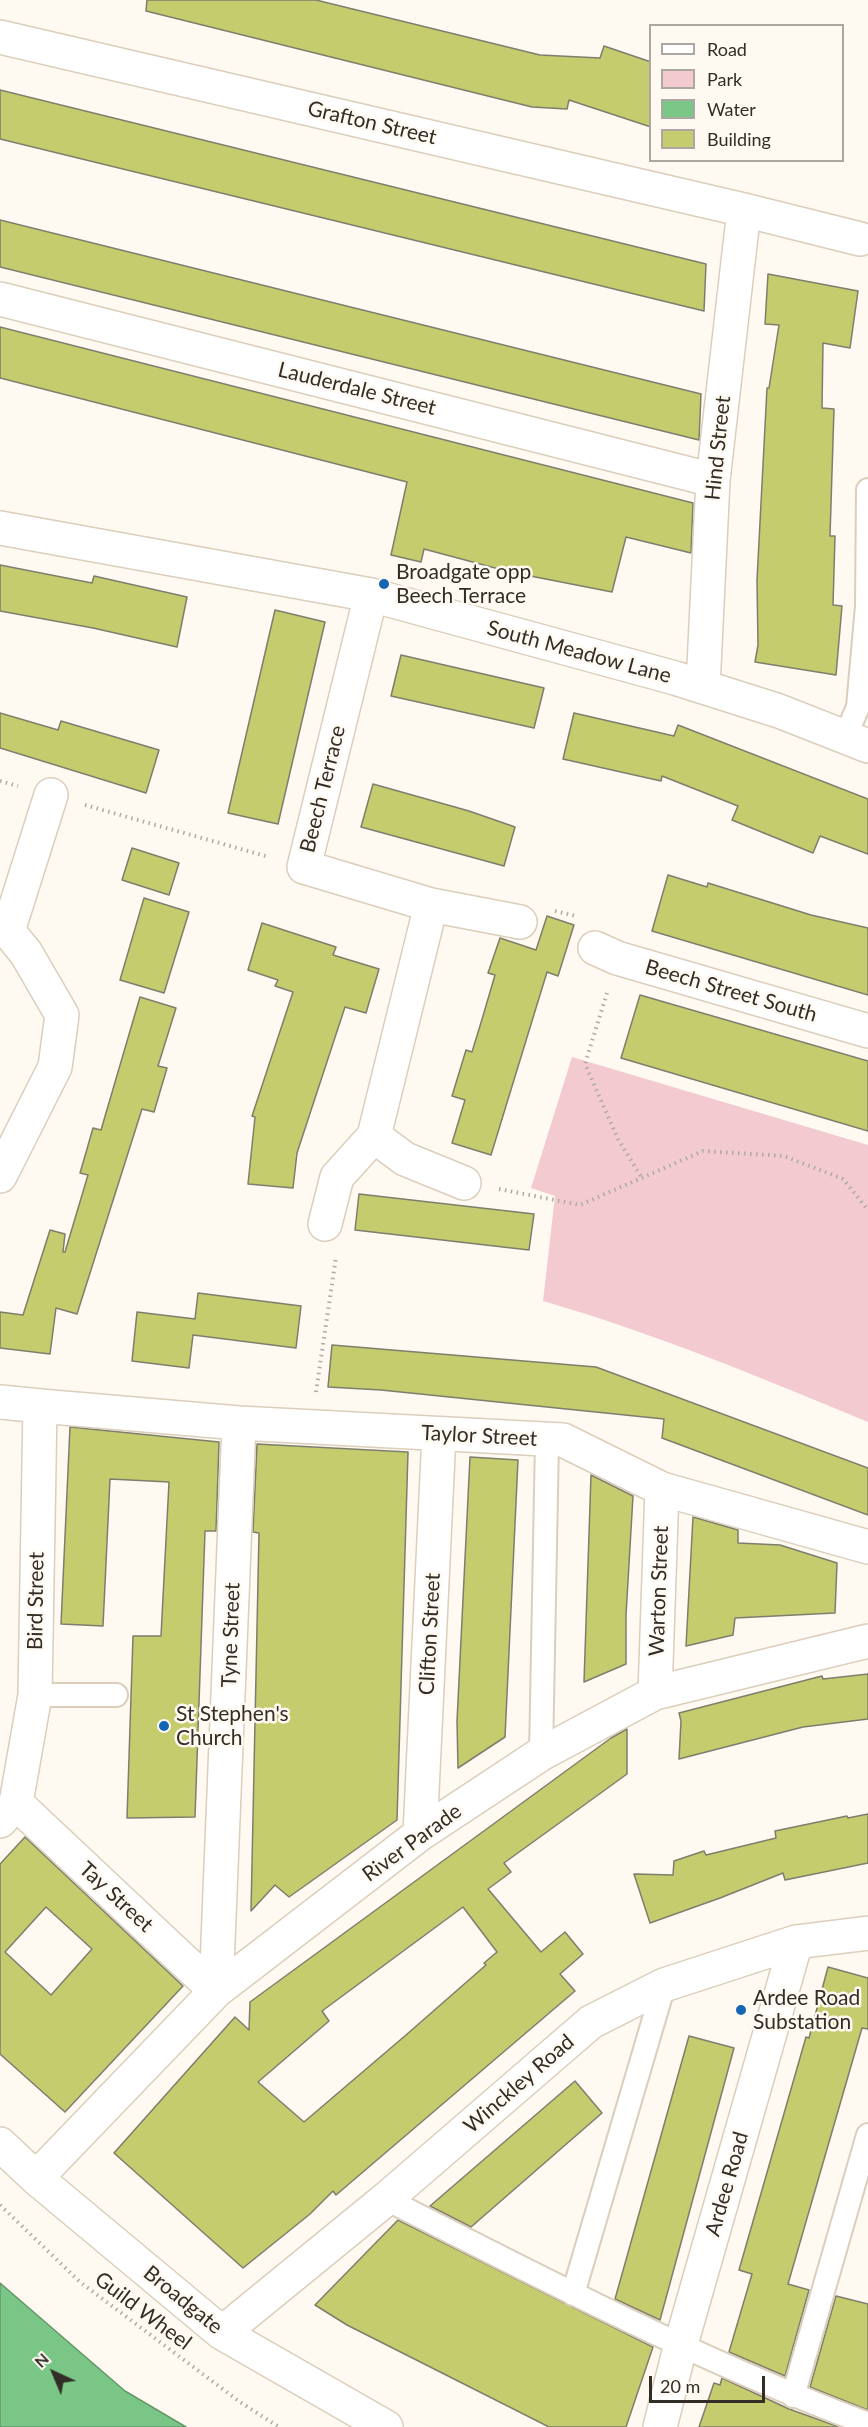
<!DOCTYPE html>
<html>
<head>
<meta charset="utf-8">
<style>
	body { margin:0 }
	#map { position:relative; width:868px; height:2427px; overflow:hidden; background:#fef9f1; font-family:Lato,sans-serif }
	canvas { display:block }
	.legend { position:absolute; left:649px; top:24px; width:195px; height:138px; box-sizing:border-box; background:#fef9f1; border:2px solid #aca7a0; margin:0; padding:8px 10px; list-style:none; font-size:18px; color:#322d26 }
	.legend li { display:flex; align-items:center; gap:12px; height:30px }
	.legend b { width:30px; border:2px solid #aca7a0 }
	.north { position:absolute; left:24px; top:2343px; width:60px; height:60px; -webkit-text-stroke:4px #fef9f1; paint-order:stroke; rotate:316deg; font-size:16px; font-weight:700; line-height:24px; text-align:center; color:#322d26 }
	.north::after { content:''; display:block; margin:auto; width:21px; height:27px; background:#322d26; clip-path:polygon(50% 0,100% 100%,50% 72%,0 100%) }
	.scale { position:absolute; left:649px; top:2376px; width:116px; height:27px; box-sizing:border-box; border:3px solid #322d26; border-top:0; padding-left:8px; font-size:18px; line-height:21px; white-space:nowrap; color:#322d26; -webkit-text-stroke:4px #fef9f1; paint-order:stroke }
</style>
</head>
<body>
<div id="map">
<canvas width="868" height="2427"></canvas>
<ul class="legend">
<li><b style="height:8px;background:#fff"></b>Road</li>
<li><b style="height:16px;background:#f3cad0"></b>Park</li>
<li><b style="height:16px;background:#7ac686"></b>Water</li>
<li><b style="height:16px;background:#c4cc6e"></b>Building</li>
</ul>
<div class="north">N</div>
<div class="scale">20 m</div>
</div>
<script>
const context = document.querySelector('canvas').getContext('2d');
context.lineJoin = 'round';
function paint(path, color) { context.fillStyle = color; context.fill(path, 'evenodd'); }
function trace(path, color, width, dash) { context.strokeStyle = color; context.lineWidth = width; context.lineCap = dash ? 'butt' : 'round'; context.setLineDash(dash || []); context.stroke(path); }
function write(font, color, halo, rows, align = 'center') {
  context.font = font + ' Lato,sans-serif'; context.lineWidth = 5; context.setLineDash([]); context.textBaseline = 'middle'; context.strokeStyle = halo; context.fillStyle = color; for (const [text, x, y, turn = 0] of rows) {
    context.save(); context.translate(x, y); context.rotate((+turn || 0) * Math.PI / 180); context.textAlign = isNaN(turn) ? turn : align; if (halo) context.strokeText(text, 0, 0); context.fillText(text, 0, 0); context.restore();
  }
}
const green = new Path2D(`
	M572,1057l296,88v277c-106,-44 -214,-89 -325,-121l12,-105 -24,-8z`);
const water = new Path2D(`
	M0,2283l125,108 61,36h-186z`);
const building = new Path2D(`
	M147,0h169l224,55 60,3 4,-12 47,16v65l-82,-27 -2,9 -35,-2 -386,-96z
	M0,90l706,174 -2,47 -704,-172z
	M0,220l701,174 -2,46 -699,-173z
	M768,274l90,17 -8,57 -27,-5 -1,65 12,1 -4,127h5l-2,69 9,1 -6,69 -81,-13 3,-17 -1,-65 10,-192h2l10,-63 -14,-1z
	M0,327l693,176 -2,50 -65,-16 -14,55 -102,-20 -86,-23 -3,13 -30,-7 16,-73 -407,-104z
	M0,565l92,18 2,-7 93,21 -10,50 -84,-19 -93,-17z
	M275,610l50,12 -47,202 -50,-11z
	M401,655l143,33 -10,40 -143,-32z
	M0,713l58,17 3,-9 98,29 -13,43 -146,-45z
	M574,713l100,23 4,-11 190,74v55l-48,-18 -7,17 -81,-33 6,-14 -76,-30 -1,5 -98,-22z
	M373,784l96,27 46,16 -11,39 -143,-39z
	M132,848l47,15 -10,32 -47,-15z
	M668,875l39,12 1,-4 103,32 57,13v67l-216,-64z
	M144,898l45,14 -25,81 -44,-13z
	M547,916l27,9 -16,51 -11,-4 -56,183 -39,-12 13,-43 -13,-4 14,-46 6,2 11,-36 12,-41 -7,-2 12,-35 36,12z
	M262,923l74,24 -3,8 46,14 -13,44 -21,-6 -48,146 -4,35 -45,-4 7,-67 -3,-1 41,-124 -18,-6 3,-6 -30,-10z
	M640,995l228,66v70l-247,-73z
	M140,997l36,11 -18,58 9,2 -13,44 -12,-3 -65,205 -21,-6 -6,46 -50,-6v-36l23,3 27,-85 15,4 -2,18h2l23,-77 -8,-2 7,-24 6,-21 8,2z
	M359,1194l175,20 -5,36 -174,-20z
	M198,1293l103,13 -5,42 -103,-13 -4,33 -57,-7 5,-49 58,7z
	M332,1345l264,22 272,101v47l-206,-77 2,-19 -283,-29 -53,-3z
	M70,1427l149,15 -3,89h-11l-10,286 -68,1 6,-182h28l8,-154 -59,-3 -7,147 -42,-2z
	M257,1444l151,8 -11,368 -108,77 -14,-12 -24,26 8,-378 -6,-1z
	M470,1457l48,3 -13,277 -47,31 -1,-47z
	M591,1475l42,21 -7,119v49l-42,18z
	M693,1517l45,13v13l42,2 57,18 -2,50 -100,5 -2,17 -47,11z
	M868,1674v45l-65,8 -124,32 2,-38 -2,-8 143,-37 1,3z
	M627,1729v45l-123,89 7,9 -23,17 53,63 24,-20 18,22 -23,20 15,17 -239,204 -3,-4 -23,23 -67,54 -129,-115 121,-136 14,13 1,-28 361,-264zM463,1907l34,45 -13,11 2,2 -80,70 -102,87 -46,-40 71,-61 -7,-10z
	M868,1814v49l-83,17 -2,-7 -63,25 -70,25 -16,-49 39,1 1,-14 30,-10 2,4 70,-17 -1,-7 72,-15 1,2z
	M25,1837l158,149 -118,126 -65,-58v-190zM46,1907l46,42 -41,46 -46,-43z
	M828,1967l40,11v51l-6,-1 -74,256 21,6 -24,86 -56,-24 23,-78 -13,-4 67,-233 3,1z
	M689,2036l45,12 -74,272 -45,-21z
	M575,2081l27,32 -131,114 -41,-21z
	M398,2220l255,127 -27,80h-77l-202,-102 -32,-20z
	M836,2296l32,8v106l-58,-23z
	M722,2378l67,31 50,18h-140l15,-44 6,2z`);
const path = new Path2D(`
	M0,781l18,5
	M85,805l184,52
	M555,911l21,5
	M607,993l-22,71 33,75 24,39
	M499,1189l81,16 123,-54 81,5 59,23 25,31
	M316,1392l20,-135
	M0,2205l80,77 160,120 39,25`);
const service = new Path2D(`
	M845,737l13,-30 9,-101 1,-116
	M35,1695h81
	M541,1754l6,-314
	M386,2199c158,80 316,163 482,225
	M573,2294l91,-309
	M793,2396l75,-261`);
const pedestrian = new Path2D(`
	M0,1402l40,4`);
const minor = new Path2D(`
	M0,37l744,173 116,29
	M0,299l713,181
	M0,528l371,67 304,83 104,33 89,35
	M703,687l10,-207 31,-270
	M431,905l89,17
	M0,929l8,2 18,22 36,62 -7,52 -55,109
	M8,931l43,-136
	M595,948l22,10 251,73
	M374,1136l31,23 59,24
	M325,1224l12,-47 37,-41 57,-231 -127,-38 67,-272
	M655,1693l7,-204
	M16,1803l200,188
	M0,1821l16,-18 19,-108 5,-289 199,17 324,17 99,49 206,58
	M420,1834l19,-400
	M216,1991l23,-568
	M0,2144l36,34 186,155 164,94
	M36,2178l180,-187 204,-157 121,-80 114,-61 213,-52
	M222,2333l164,-134 205,-177 73,-37 132,-43 72,-9
	M660,2427l21,-83 115,-402`);
const markers = [
	[384,584,6,"#1466b5"],
	[164,1726,6,"#1466b5"],
	[741,2010,6,"#1466b5"]
];
const streetNames = [
	["Grafton Street",372,123,13],
	["Lauderdale Street",357,389,14],
	["Hind Street",718,448,-84],
	["South Meadow Lane",579,652,15],
	["Beech Terrace",323,789,-76],
	["Beech Street South",731,991,16],
	["Taylor Street",479,1436,3],
	["Warton Street",659,1591,-88],
	["Bird Street",36,1601,-89],
	["Clifton Street",430,1634,-87],
	["Tyne Street",231,1635,-88],
	["River Parade",412,1843,-36],
	["Tay Street",116,1897,43],
	["Winckley Road",519,2084,-41],
	["Ardee Road",727,2184,-74],
	["Broadgate",183,2300,39],
	["Guild Wheel",143,2311,37]
];
const poiNames = [
	["Broadgate opp",396,572],
	["Beech Terrace",396,596],
	["St Stephen's",176,1714],
	["Church",176,1738],
	["Ardee Road",753,1998],
	["Substation",753,2022]
];
paint(green, '#f3cad0');
paint(water, '#7ac686');
trace(water, '#649869', 1.5);
paint(building, '#c4cc6e');
trace(building, '#7d7f6c', 1.5);
trace(service, '#dbcebb', 26);
trace(pedestrian, '#dbcebb', 36);
trace(minor, '#dbcebb', 36);
trace(path, '#afaaa2', 4, [1.5, 4.5]);
trace(service, '#fff', 22);
trace(pedestrian, '#fff', 33);
trace(minor, '#fff', 33);
for (const [x, y, r, color] of markers) { const dot = new Path2D(); dot.arc(x, y, r, 0, 2 * Math.PI); context.fillStyle = color; context.fill(dot); trace(dot, '#fef9f1', 2); }
write('21px', '#322d26', '#fef9f1', streetNames);
write('21px', '#322d26', '#fef9f1', poiNames, 'left');
</script>
</body>
</html>
